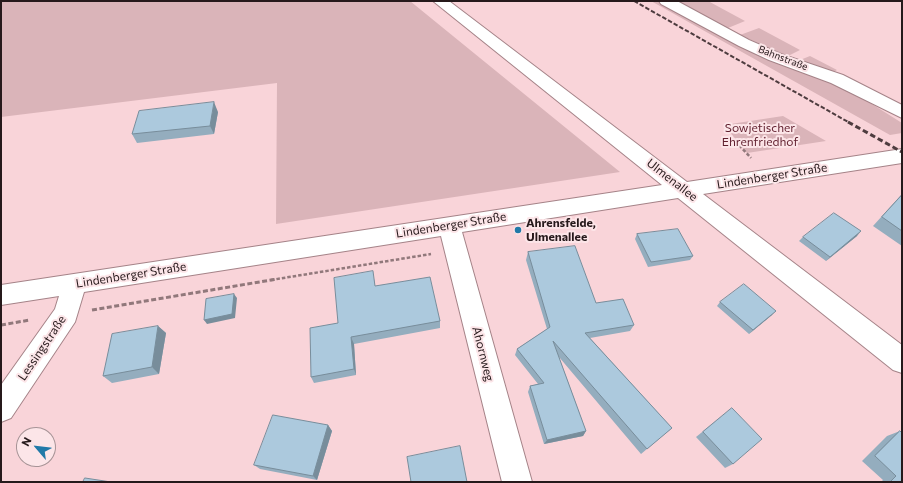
<!DOCTYPE html>
<html>
<head>
<meta charset="utf-8">
<style>
	body { margin:0 }
	#map { position:relative; width:903px; height:483px; overflow:hidden; background:#f9d4d9; font-family:Commissioner,sans-serif }
	canvas { display:block }
	.frame { position:absolute; inset:0; border:2px solid #26191b; pointer-events:none }
	.north { position:absolute; left:16px; top:427px; width:40px; height:40px; box-sizing:border-box; background:#fce5e8; border:1px solid #a69396; border-radius:50%; rotate:298deg; font-size:11px; font-weight:700; line-height:16px; text-align:center; color:#26191b }
	.north::after { content:''; display:block; margin:auto; width:14px; height:18px; background:#2179a8; clip-path:polygon(50% 0,100% 100%,50% 72%,0 100%) }
</style>
</head>
<body>
<div id="map">
<canvas width="903" height="483"></canvas>
<div class="frame"></div>
<div class="north">N</div>
</div>
<script>
const context = document.querySelector('canvas').getContext('2d');
context.lineJoin = 'round';
function paint(path, color) { context.fillStyle = color; context.fill(path, 'evenodd'); }
function trace(path, color, width, dash) { context.strokeStyle = color; context.lineWidth = width; context.lineCap = dash ? 'butt' : 'round'; context.setLineDash(dash || []); context.stroke(path); }
function write(font, color, halo, rows, align = 'center') {
  context.font = font + ' Commissioner,sans-serif'; context.lineWidth = 4; context.setLineDash([]); context.textBaseline = 'middle'; context.strokeStyle = halo; context.fillStyle = color; for (const [text, x, y, turn = 0] of rows) {
    context.save(); context.translate(x, y); context.rotate((+turn || 0) * Math.PI / 180); context.textAlign = isNaN(turn) ? turn : align; if (halo) context.strokeText(text, 0, 0); context.fillText(text, 0, 0); context.restore();
  }
}
const green = new Path2D(`
	M1,1h409l210,171 -344,52 1,-141 -276,34z
	M651,1h9l196,93 46,29v10l-12,2z
	M676,1h32l37,20 -17,7z
	M759,28l41,22 -12,6 -48,-21z
	M810,56l27,14 -5,3 -32,-13z
	M783,116l43,25 -79,12 -23,-28z`);
const pathFar1 = new Path2D(`
	M744,144l-5,1 12,13
	M271,280l160,-26`);
const path = new Path2D(`
	M92,310l185,-31
	M1,325l29,-5`);
const minor = new Path2D(`
	M433,1h16l238,181 215,-33v14l-199,31 199,151v28l-9,-3 -215,-172 -216,34 70,250h-30l-61,-246 -357,56 -9,30 -64,96 -10,4v-37l54,-76 4,-13 -58,9v-20l661,-100z
	M659,1h18l72,39 32,14 62,21 59,30v13l-71,-35 -62,-23 -30,-14 -78,-42z`);
const railFar1 = new Path2D(`
	M634,1l216,122`);
const rail = new Path2D(`
	M848,122l54,30`);
const wall = new Path2D(`
	M218,112l-4,22 -77,9 -5,-9z
	M902,194v52l-29,-20z
	M637,234l56,22 -3,4 -42,7 -13,-28z
	M857,236l-31,25 -27,-20 4,-4z
	M528,252l68,51 38,22 -4,6 -40,7 82,90 -31,26 -82,-97 27,74 -3,5 -39,8 -16,-52 2,-6 8,-2 -23,-29 2,-6 30,-20 -21,-69z
	M374,279l1,7 65,35v7l-86,16 2,31 -42,8 -3,-6 27,-54z
	M720,302l52,13 -23,19 -32,-28z
	M158,326l8,7 -7,41 -47,9 -9,-7z
	M732,408l1,56 -8,4 -29,-31z
	M328,425l4,6 -15,49 -57,-11 -6,-4z
	M900,431l2,51h-21l2,-2 -21,-19 25,-25z`);
const shadedWall = new Path2D(`
	M214,102l4,10 -4,22 -4,-8z
	M861,231l-4,5 -31,25 4,-4z
	M234,294l3,4 -2,20 -28,6 -3,-4z
	M776,311l-4,4 -23,19 4,-4z
	M158,326l8,7 -7,41 -7,-7z
	M351,337l3,7 2,31 -2,-6z
	M328,425l4,6 -15,49 -4,-4z
	M586,431l-3,5 -39,8 3,-4z`);
const building = new Path2D(`
	M214,102l-4,24 -78,8 7,-23z
	M902,195v36l-20,-14z
	M834,213l27,18 -31,26 -27,-20z
	M678,229l15,27 -42,6 -14,-28z
	M575,246l21,57 27,-4 11,26 -49,8 87,95 -25,21 -94,-108 33,90 -39,9 -17,-54 14,-3 -27,-34 33,-22 -22,-75z
	M373,271l2,15 55,-9 10,44 -89,16 3,32 -43,8 -1,-49 28,-5 -4,-45z
	M744,284l32,27 -23,19 -33,-28z
	M234,294l-2,20 -28,6 2,-21z
	M158,326l-6,41 -49,9 9,-42z
	M732,408l30,31 -29,25 -30,-32z
	M273,415l55,10 -15,51 -59,-11z
	M900,431l2,2v49h-12l6,-6 -21,-20z
	M460,446l7,36h-56l-4,-25z
	M85,478l26,4h-28z`);
const markers = [
	[518,230,4,"#2179a8"]
];
const farStreetnames = [
	["Bahnstraße",783,58,21]
];
const parkNames = [
	["Sowjetischer",760,128],
	["Ehrenfriedhof",760,142]
];
const streetNames = [
	["Lindenberger Straße",772,176,-9],
	["Ulmenallee",672,180,38],
	["Lindenberger Straße",451,225,-9],
	["Lindenberger Straße",131,275,-9],
	["Lessingstraße",42,348,-56],
	["Ahornweg",483,354,76]
];
const poiNames = [
	["Ahrensfelde,",526,223],
	["Ulmenallee",526,237]
];
paint(green, '#dab4b9');
trace(minor, '#a58388', 2);
trace(pathFar1, '#91787b', 2.5, [3.5, 2]);
trace(path, '#91787b', 3, [5, 2.5]);
paint(minor, '#fff');
trace(railFar1, '#4e3c3f', 2, [4.5, 2]);
trace(rail, '#4e3c3f', 3, [5.5, 3]);
paint(wall, '#94adbe');
paint(shadedWall, '#788d9b');
paint(building, '#acc9dd');
trace(building, '#788d9b', 1);
for (const [x, y, r, color] of markers) { const dot = new Path2D(); dot.arc(x, y, r, 0, 2 * Math.PI); context.fillStyle = color; context.fill(dot); trace(dot, '#fce5e8', 1.5); }
write('10px', '#26191b', '#fce5e8', farStreetnames);
write('12px', '#5f1e2d', '#fce5e8', parkNames);
write('12px', '#26191b', '#fce5e8', streetNames);
write('bold 12px', '#26191b', '#fce5e8', poiNames, 'left');
</script>
</body>
</html>
